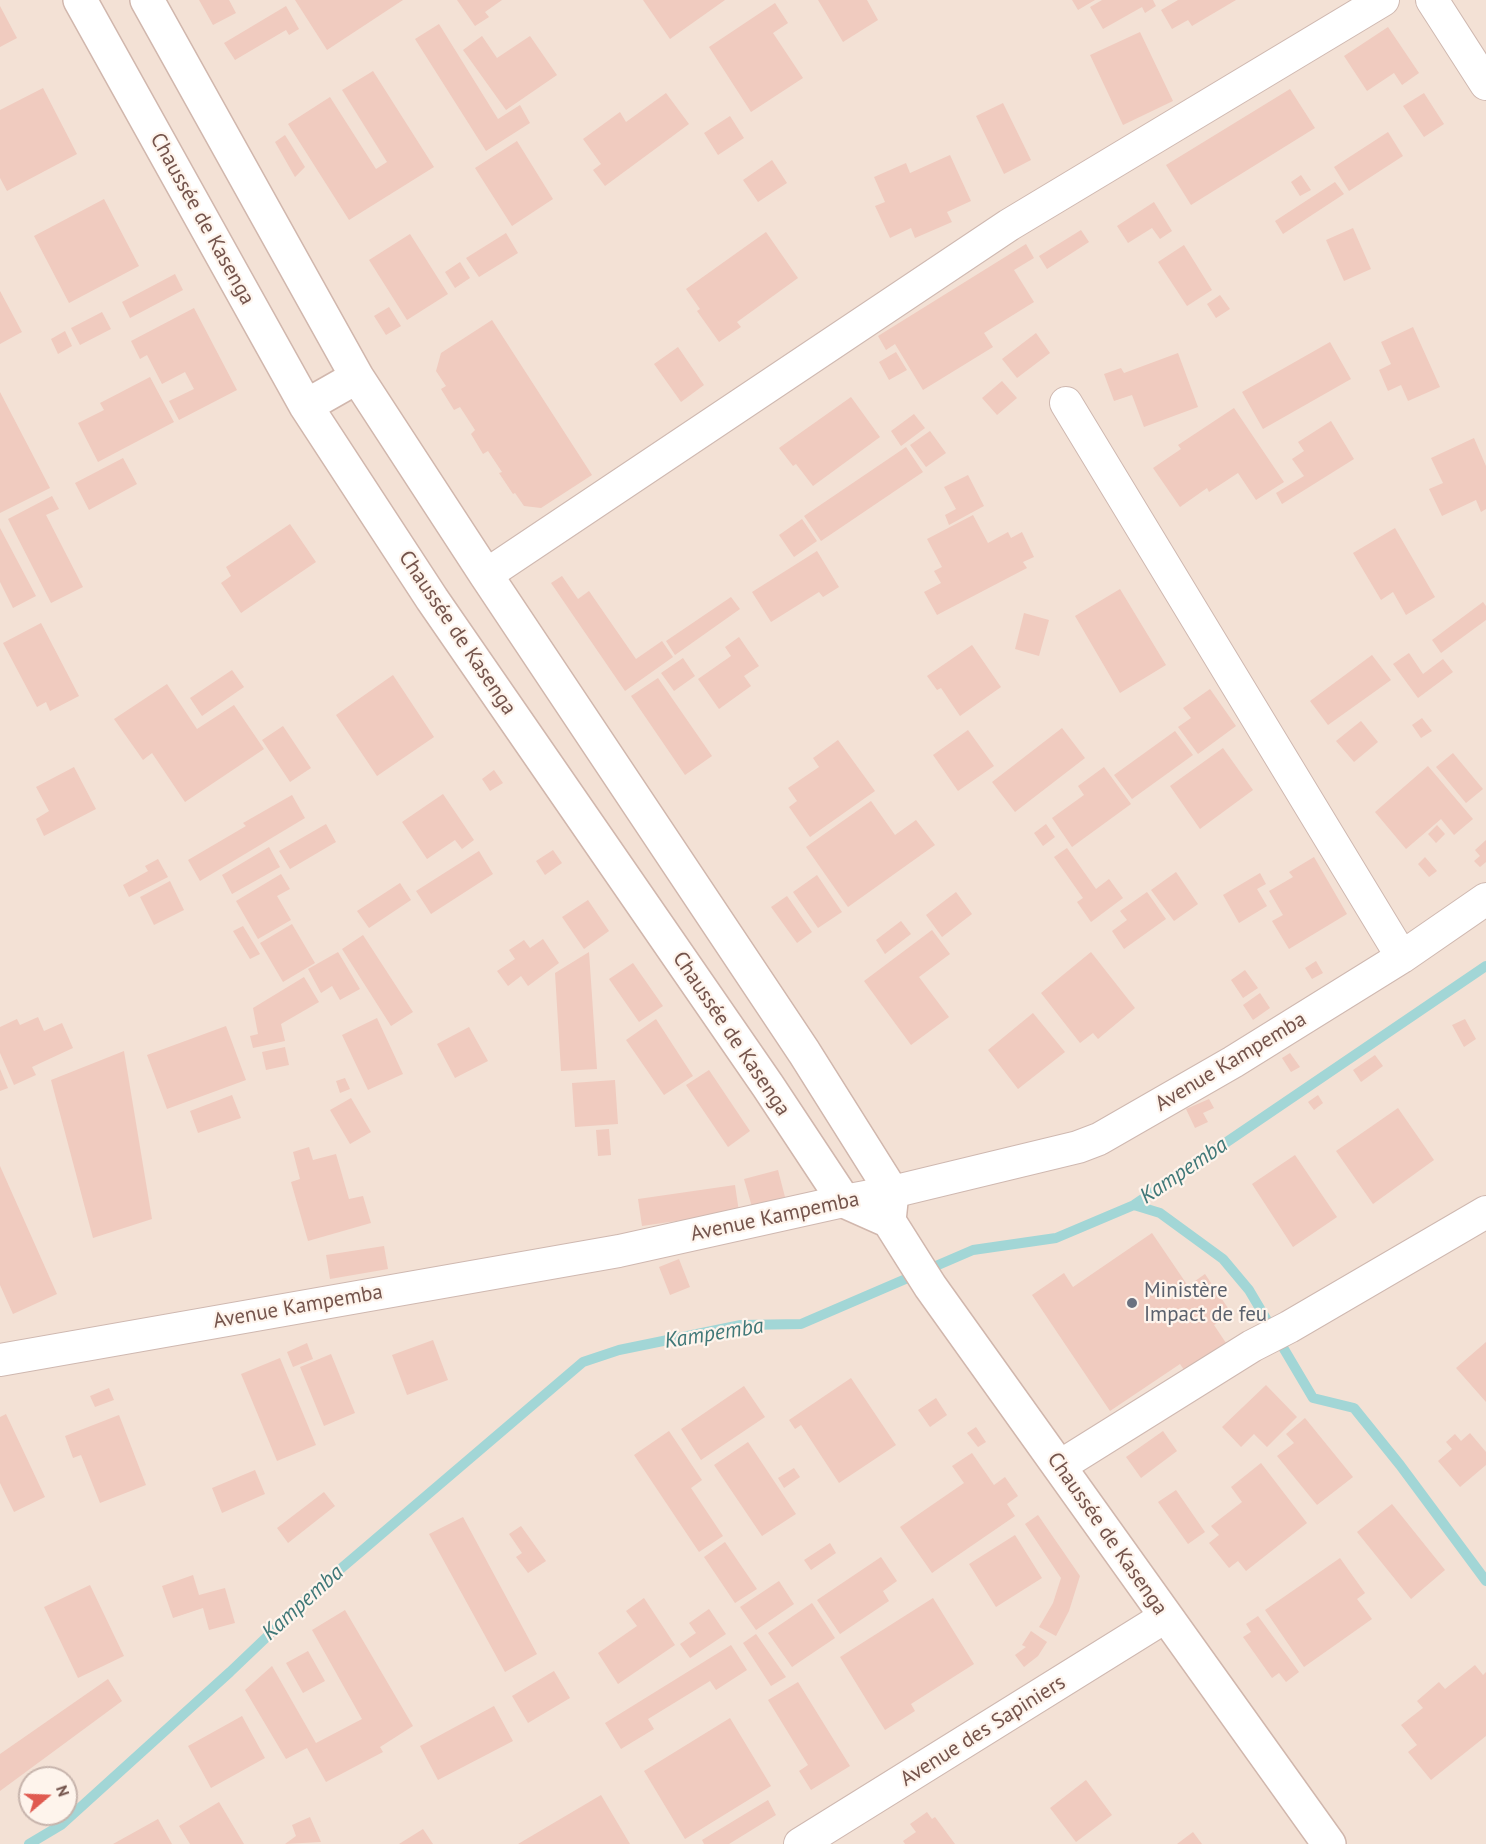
<!DOCTYPE html>
<html>
<head>
<meta charset="utf-8">
<style>
	body { margin:0 }
	#map { position:relative; width:1486px; height:1844px; overflow:hidden; background:#fbf0e6; font-family:"PT Sans",sans-serif }
	canvas { display:block }
	.north { position:absolute; left:18px; top:1766px; width:60px; height:60px; box-sizing:border-box; background:#fef4ec; border:2px solid #c7b4ac; border-radius:50%; rotate:71deg; font-size:16px; font-weight:700; line-height:24px; text-align:center; color:#74544c }
	.north::after { content:''; display:block; margin:auto; width:21px; height:27px; background:#e05a50; clip-path:polygon(50% 0,100% 100%,50% 72%,0 100%) }
</style>
</head>
<body>
<div id="map">
<canvas width="1486" height="1844"></canvas>
<div class="north">N</div>
</div>
<script>
const context = document.querySelector('canvas').getContext('2d');
context.lineJoin = 'round';
function paint(path, color) { context.fillStyle = color; context.fill(path, 'evenodd'); }
function trace(path, color, width, dash) { context.strokeStyle = color; context.lineWidth = width; context.lineCap = dash ? 'butt' : 'round'; context.setLineDash(dash || []); context.stroke(path); }
function write(font, color, halo, rows, align = 'center') {
  context.font = font + ' "PT Sans",sans-serif'; context.lineWidth = 4.5; context.setLineDash([]); context.textBaseline = 'middle'; context.strokeStyle = halo; context.fillStyle = color; for (const [text, x, y, turn = 0] of rows) {
    context.save(); context.translate(x, y); context.rotate((+turn || 0) * Math.PI / 180); context.textAlign = isNaN(turn) ? turn : align; if (halo) context.strokeText(text, 0, 0); context.fillText(text, 0, 0); context.restore();
  }
}
const residential = new Path2D(`
	M0,0h1486v1844h-1486zM30,1778h36v36h-36z`);
const stream = new Path2D(`
	M1134,1205l26,8 63,46 26,31 64,108 41,10 46,57 86,116
	M29,1844l32,-19 169,-153 87,-83 266,-227 36,-12 122,-25 60,-1 172,-74 83,-12 78,-33 352,-239`);
const building = new Path2D(`
	M199,0h30l7,13 -23,12z
	M295,0h108l-76,50z
	M457,0h45l-17,12 4,5 -14,9z
	M643,0h82l-55,39z
	M818,0h49l11,20 -35,22z
	M1072,0h23l-17,10z
	M1102,0h51l3,6 -11,7 -3,-6 -39,22 -13,-22z
	M1178,0h58l-44,26 -4,-6 -16,9 -11,-19z
	M775,3l13,20 -15,10 30,45 -52,34 -42,-65z
	M0,6l17,32 -17,9z
	M286,6l13,23 -10,6 -3,-5 -51,30 -11,-17z
	M439,24l59,95 22,-14 10,18 -44,28 -71,-112z
	M1388,27l31,46 -17,12 -8,-12 -27,18 -23,-35z
	M1140,32l33,69 -50,24 -33,-70z
	M482,36l15,22 33,-22 27,39 -51,35 -43,-60z
	M373,71l61,96 -85,53 -61,-96 42,-27 46,72 11,-7 -45,-72z
	M43,88l34,66 -70,37 -7,-13v-68z
	M1290,89l25,39 -124,77 -25,-40z
	M666,93l23,31 -84,62 -12,-16 8,-6 -18,-25 37,-27 6,10z
	M1424,93l20,31 -20,13 -21,-31z
	M1003,103l28,57 -27,14 -28,-58z
	M730,116l14,22 -26,17 -14,-22z
	M1388,132l15,24 -54,35 -15,-24z
	M285,135l20,32 -10,10 -20,-35z
	M517,141l36,58 -41,27 -37,-58z
	M950,155l21,46 -24,11 5,10 -37,16 -4,-10 -21,10 -15,-32 10,-4 -11,-25 32,-14 4,10z
	M772,160l15,23 -29,19 -15,-22z
	M1301,175l10,15 -11,6 -9,-14z
	M1335,182l9,12 -61,40 -8,-13z
	M104,199l35,67 -70,37 -35,-67z
	M1154,202l18,29 -12,8 -8,-11 -24,15 -11,-17z
	M1353,228l18,41 -27,12 -18,-41z
	M1081,230l8,12 -42,27 -8,-13z
	M766,232l32,46 -61,44 4,5 -22,15 -22,-31 3,-2 -14,-20z
	M506,233l12,20 -39,24 -13,-19z
	M410,234l38,60 -41,26 -38,-60z
	M1026,244l8,14 -20,12 20,32 -50,31 9,14 -70,43 -28,-46 -9,6 -8,-14z
	M1184,245l28,45 -25,16 -29,-44z
	M460,262l10,16 -15,10 -10,-16z
	M175,274l8,16 -53,28 -8,-16z
	M0,291l22,41 -22,12z
	M1220,295l10,14 -14,9 -9,-14z
	M389,307l12,19 -15,9 -12,-19z
	M194,308l43,82 -58,30 -10,-19 25,-12 -9,-17 -23,12 -15,-29 -7,4 -9,-18z
	M102,312l9,17 -31,16 -9,-17z
	M492,320l100,155 -51,33 -17,-2 -9,-13 -2,1 -14,-21 3,-1 -14,-21 -5,3 -12,-20 4,-4 -15,-23 -6,3 -13,-21 5,-3 -10,-15 5,-18z
	M1413,327l27,60 -32,14 -7,-16 -13,6 -9,-21 12,-6 -10,-22z
	M65,331l7,15 -14,8 -7,-15z
	M1036,333l14,20 -33,25 -15,-19z
	M1330,342l21,37 -88,50 -21,-37z
	M678,347l26,38 -23,17 -27,-38z
	M896,352l11,18 -18,10 -10,-18z
	M1178,353l20,54 -54,20 -12,-32 -18,6 -10,-27 17,-6 3,5z
	M150,377l24,45 -76,40 -20,-39 26,-13 -4,-7z
	M1002,381l15,17 -20,17 -15,-17z
	M0,392l50,96 -50,25z
	M851,397l29,40 -67,49 -17,-22 -3,2 -14,-18z
	M1234,408l50,74 -28,18 -18,-27 -29,19 -2,-4 -27,19 -27,-39 28,-19 -3,-4z
	M914,414l11,14 -24,18 -10,-15z
	M1331,421l23,38 -72,45 -6,-11 28,-17 -12,-17 12,-8 -6,-9z
	M930,431l16,22 -20,14 -16,-22z
	M1474,438l12,28v43l-5,3 -5,-12 -34,16 -13,-27 14,-6 -12,-25z
	M906,447l17,25 -102,69 -17,-25z
	M123,458l14,26 -48,26 -14,-27z
	M968,475l16,31 -35,19 -4,-10 11,-6 -12,-22z
	M52,496l7,13 -13,6 37,72 -32,16 -43,-84z
	M973,515l15,28 20,-11 3,6 11,-6 12,25 -11,5 4,6 -90,47 -13,-23 17,-9 -7,-12 8,-4 -15,-28z
	M802,519l15,22 -23,16 -15,-22z
	M290,524l26,38 -75,51 -20,-30 10,-7 -5,-9z
	M0,528l36,68 -23,12 -13,-26z
	M1395,528l40,69 -29,18 -13,-23 -12,8 -28,-47z
	M817,551l22,36 -16,10 -4,-5 -48,30 -19,-30z
	M562,576l16,23 11,-8 47,68 26,-18 11,16 -48,34 -74,-108z
	M1120,589l46,76 -46,28 -45,-77z
	M731,597l9,12 -65,46 -9,-14z
	M1483,602l3,4v14l-45,33 -9,-13z
	M1024,613l25,7 -10,36 -24,-7z
	M41,623l38,73 -29,15 -4,-9 -9,5 -34,-64z
	M739,637l20,29 -15,10 7,10 -32,23 -21,-30 33,-23 -6,-9z
	M972,645l29,42 -41,29 -19,-28 -4,2 -10,-14z
	M1409,653l14,21 20,-15 10,13 -35,26 -25,-34z
	M1372,655l19,25 -63,45 -18,-24z
	M683,658l12,18 -21,15 -13,-18z
	M232,670l12,17 -42,29 -12,-18z
	M393,675l41,62 -57,39 -41,-61z
	M658,678l54,78 -27,19 -54,-79z
	M167,684l30,45 37,-24 30,44 -79,53 -33,-49 -9,7 -29,-41z
	M1210,689l26,37 -38,28 -20,-27 13,-9 -8,-10z
	M1422,718l10,13 -11,7 -9,-13z
	M1361,721l17,21 -24,20 -18,-21z
	M283,726l28,42 -21,14 -28,-42z
	M1062,728l23,30 -70,54 -23,-30z
	M968,730l26,36 -36,25 -25,-36z
	M1175,731l18,24 -61,44 -18,-24z
	M838,740l37,51 -65,46 -21,-30 8,-6 -9,-13 31,-21 -6,-9z
	M1223,748l30,42 -53,39 -30,-43z
	M1453,753l30,36 -17,14 -30,-36z
	M1428,766l45,53 -19,16 -13,-16 -35,30 -31,-37z
	M74,767l22,42 -52,27 -8,-17 13,-8 -13,-24z
	M1104,767l27,37 -59,43 -20,-29 32,-23 -6,-9z
	M494,770l9,13 -13,8 -8,-12z
	M443,794l31,46 -12,9 -7,-9 -28,19 -25,-37z
	M292,795l13,23 -105,63 -12,-21 58,-34 -3,-3z
	M871,801l24,34 21,-15 19,25 -87,62 -42,-60z
	M326,824l10,18 -46,27 -11,-18z
	M1046,824l9,13 -12,9 -9,-13z
	M1437,825l8,9 -9,9 -8,-9z
	M1486,840v22l-6,5 -6,-6 6,-5 -5,-6z
	M269,847l11,20 -48,27 -10,-19z
	M1067,848l29,41 13,-10 14,19 -32,24 -14,-20 6,-4 -29,-41z
	M553,850l9,13 -17,12 -9,-14z
	M479,851l14,23 -62,40 -15,-23z
	M1314,857l33,57 -58,35 -17,-28 11,-6 -14,-24 24,-14 -4,-5z
	M1425,857l12,14 -8,6 -11,-13z
	M158,859l10,18 -39,20 -6,-12 25,-14 -3,-5z
	M1176,872l22,32 -24,17 -23,-31z
	M1260,873l6,11 -9,5 10,17 -28,17 -16,-28z
	M281,874l9,15 -13,7 14,24 -33,19 -22,-38z
	M817,875l25,37 -24,16 -25,-36z
	M170,881l14,29 -30,15 -14,-28z
	M400,883l11,17 -42,28 -12,-17z
	M956,892l16,22 -30,23 -16,-22z
	M1147,892l19,27 -42,30 -12,-18 15,-11 -7,-9z
	M787,896l25,36 -15,11 -26,-36z
	M588,900l21,31 -25,18 -22,-32z
	M901,921l10,13 -26,20 -9,-14z
	M292,924l23,39 -32,19 -23,-39z
	M243,926l17,28 -10,5 -17,-28z
	M932,930l18,24 -31,23 30,40 -38,28 -47,-64z
	M363,935l50,77 -22,14 -49,-77z
	M543,939l16,24 -31,23 -7,-10 -13,10 -11,-15 18,-12 -6,-9 15,-10 6,8z
	M338,952l22,37 -20,11 -8,-14 -11,7 -13,-24z
	M589,952l8,117 -36,2 -6,-98z
	M1091,952l44,56 -37,31 -5,-6 -13,10 -39,-50z
	M1316,961l7,12 -11,6 -7,-11z
	M633,963l30,43 -24,16 -30,-43z
	M1245,970l13,18 -15,10 -12,-18z
	M304,977l15,25 -38,22 4,17 -32,7 -3,-12 8,-2 -5,-26z
	M1260,993l10,15 -17,12 -10,-15z
	M1033,1013l32,39 -47,37 -30,-39z
	M38,1017l6,14 18,-8 11,25 -41,19 4,8 -22,10 -14,-32v-26l17,-8 3,6z
	M377,1018l26,56 -35,16 -26,-55z
	M656,1019l37,57 -29,19 -38,-55z
	M1465,1019l11,20 -12,8 -12,-22z
	M226,1026l20,54 -79,29 -20,-54z
	M469,1027l19,34 -33,17 -18,-34z
	M285,1047l4,18 -23,5 -4,-18z
	M124,1051l28,168 -59,19 -42,-158z
	M1290,1053l10,14 -9,5 -9,-14z
	M1375,1055l8,11 -22,16 -8,-12z
	M0,1069l8,19 -8,3z
	M709,1070l41,61 -22,16 -42,-62z
	M345,1078l5,11 -10,4 -4,-12z
	M615,1080l3,44 -43,3 -3,-44z
	M232,1095l9,23 -43,15 -8,-22z
	M1318,1095l5,8 -9,7 -6,-8z
	M351,1098l20,34 -21,12 -20,-34z
	M1209,1099l5,9 -11,5 5,9 -13,6 -9,-19z
	M1398,1108l36,52 -61,44 -37,-53z
	M609,1129l2,26 -13,1 -2,-26z
	M309,1147l4,13 23,-6 13,45 14,-3 8,27 -63,18 -17,-59 9,-3 -7,-27z
	M1295,1155l42,62 -44,30 -41,-63z
	M0,1166l57,128 -44,20 -13,-29z
	M778,1170l7,27 -33,10 -8,-28z
	M735,1185l4,27 -97,14 -4,-27z
	M1152,1233l36,53 17,-12 27,40 -18,11 18,27 -41,28 -11,-16 -70,47 -78,-116 32,-22 9,14z
	M384,1246l4,23 -58,10 -4,-24z
	M679,1259l11,28 -20,8 -11,-28z
	M433,1340l15,40 -41,15 -15,-40z
	M1486,1342v60l-30,-34z
	M307,1343l6,16 -20,8 -6,-15z
	M331,1354l24,59 -31,13 -24,-59z
	M280,1358l36,87 -39,16 -36,-87z
	M851,1378l45,67 -57,38 -38,-58 -6,4 -6,-9z
	M1266,1385l31,32 -30,30 -13,-13 -13,13 -19,-20z
	M744,1386l21,31 -64,43 -20,-31z
	M109,1388l5,12 -19,7 -5,-11z
	M936,1398l11,17 -17,12 -12,-17z
	M6,1414l39,83 -31,15 -14,-29v-66z
	M119,1415l27,70 -46,18 -19,-48 -8,3 -8,-22z
	M1305,1418l48,59 -36,28 -40,-49 17,-13 -8,-9z
	M976,1427l10,15 -8,5 -11,-14z
	M669,1431l33,49 -11,8 32,48 -24,16 -65,-97z
	M1163,1431l14,20 -36,27 -15,-21z
	M1470,1433l16,19v13l-26,22 -22,-26 14,-12 -6,-7 9,-8 6,7z
	M748,1442l48,72 -34,22 -48,-71z
	M972,1453l22,32 11,-8 13,19 -11,8 8,12 -83,57 -32,-46 64,-44 -12,-17z
	M1261,1463l46,60 -61,48 -8,-10 -9,7 -20,-25 10,-8 -8,-9 31,-24 -11,-15z
	M794,1468l6,9 -16,11 -6,-10z
	M255,1470l10,24 -43,19 -10,-25z
	M1176,1490l29,42 -17,12 -30,-42z
	M324,1492l11,14 -47,37 -11,-15z
	M1392,1504l53,66 -34,29 -54,-67z
	M1038,1515l42,61 -11,35 -13,25 -17,-9 14,-24 8,-25 -36,-54z
	M463,1517l74,137 -32,18 -76,-138z
	M521,1526l25,35 -18,12 -12,-16 6,-4 -13,-19z
	M1015,1535l27,43 -46,29 -27,-43z
	M725,1542l32,47 -22,14 -31,-46z
	M830,1543l6,10 -25,17 -7,-10z
	M881,1557l16,24 -14,10 6,10 -49,33 -23,-34z
	M1340,1558l25,35 -8,6 15,20 -68,48 -39,-57z
	M193,1575l6,20 26,-7 10,35 -26,7 -6,-22 -30,10 -11,-32z
	M779,1581l15,23 -38,26 -16,-23z
	M90,1585l34,71 -46,22 -34,-71z
	M644,1598l31,47 -57,39 -20,-31 39,-27 -11,-15z
	M933,1598l41,66 -63,40 4,7 -30,19 -45,-73z
	M812,1603l23,35 -43,29 -24,-34z
	M709,1609l17,25 -36,24 -10,-14 16,-11 -7,-10z
	M345,1610l68,116 -33,21 3,5 -57,30 -19,-34 -21,11 -41,-69 27,-24 44,77 46,-24 -50,-89z
	M1258,1616l41,56 -13,10 -7,-9 -7,5 -29,-41 8,-5 -5,-8z
	M1031,1631l16,11 -9,14 -14,11 -9,-12 11,-8 -4,-2z
	M756,1634l30,43 -15,9 -28,-43z
	M731,1645l16,25 -31,20 -6,-9 -62,38 6,10 -33,20 -16,-26z
	M308,1651l17,30 -22,12 -17,-30z
	M1475,1665l8,10 3,-3v64l-55,44 -23,-28 9,-7 -16,-20 22,-17 -6,-7 22,-19 6,7z
	M554,1671l16,27 -42,25 -16,-27z
	M108,1679l14,22 -122,90v-37z
	M798,1682l52,84 -39,24 -12,-19 9,-6 -40,-65z
	M494,1706l19,35 -75,39 -18,-34z
	M242,1716l23,42 -54,30 -23,-42z
	M730,1718l41,68 -86,53 -41,-68z
	M1086,1780l26,35 -36,27 -26,-34z
	M601,1795l29,49h-112z
	M768,1800l8,15 -47,29h-25l-2,-4z
	M219,1802l25,42h-54l-11,-18z
	M927,1812l5,7 3,-2 20,27h-50l-2,-3 13,-9 -6,-8z
	M310,1817l11,25 -36,2 11,-8 -4,-11z
	M158,1819l14,25h-59z
	M423,1829l10,15h-34z
	M1193,1832l9,12h-25z`);
const street = new Path2D(`
	M1432,0l54,84
	M1066,403l336,554
	M486,575l523,-350 374,-225
	M0,1360l619,-109 225,-50 48,-9 186,-45 21,-8 134,-77 169,-105 84,-58
	M1060,1466l192,-120 37,-19 197,-115
	M800,1844l365,-227`);
const secondary = new Path2D(`
	M80,0l226,406 126,193 336,487 76,115 45,20 41,65 399,558
	M147,0l210,377 129,198 318,477 88,140 -3,29
	M306,406l51,-29`);
const markers = [
	[1132,1303,6,"#6b7280"]
];
const streetNames = [
	["Chaussée de Kasenga",202,219,61],
	["Chaussée de Kasenga",457,633,56],
	["Chaussée de Kasenga",731,1034,56],
	["Avenue Kampemba",1231,1062,-31],
	["Avenue Kampemba",775,1217,-12],
	["Avenue Kampemba",298,1307,-10],
	["Chaussée de Kasenga",1107,1534,55],
	["Avenue des Sapiniers",983,1731,-32]
];
const worshipNames = [
	["Ministère",1144,1291],
	["Impact de feu",1144,1315]
];
const waterNames = [
	["Kampemba",1184,1171,-34],
	["Kampemba",714,1334,-9],
	["Kampemba",303,1603,-42]
];
paint(residential, '#f3e1d5');
trace(stream, '#a2d6d6', 10);
paint(building, '#f0cbbf');
trace(street, '#cfb8b0', 34);
trace(secondary, '#d1b7ad', 36);
trace(street, '#fff', 32);
trace(secondary, '#fff', 33);
for (const [x, y, r, color] of markers) { const dot = new Path2D(); dot.arc(x, y, r, 0, 2 * Math.PI); context.fillStyle = color; context.fill(dot); trace(dot, '#fef4ec', 2); }
write('21px', '#74544c', '#fef4ec', streetNames);
write('21px', '#5b616d', '#fef4ec', worshipNames, 'left');
write('italic 22px', '#407878', '#fef4ec', waterNames);
</script>
</body>
</html>
